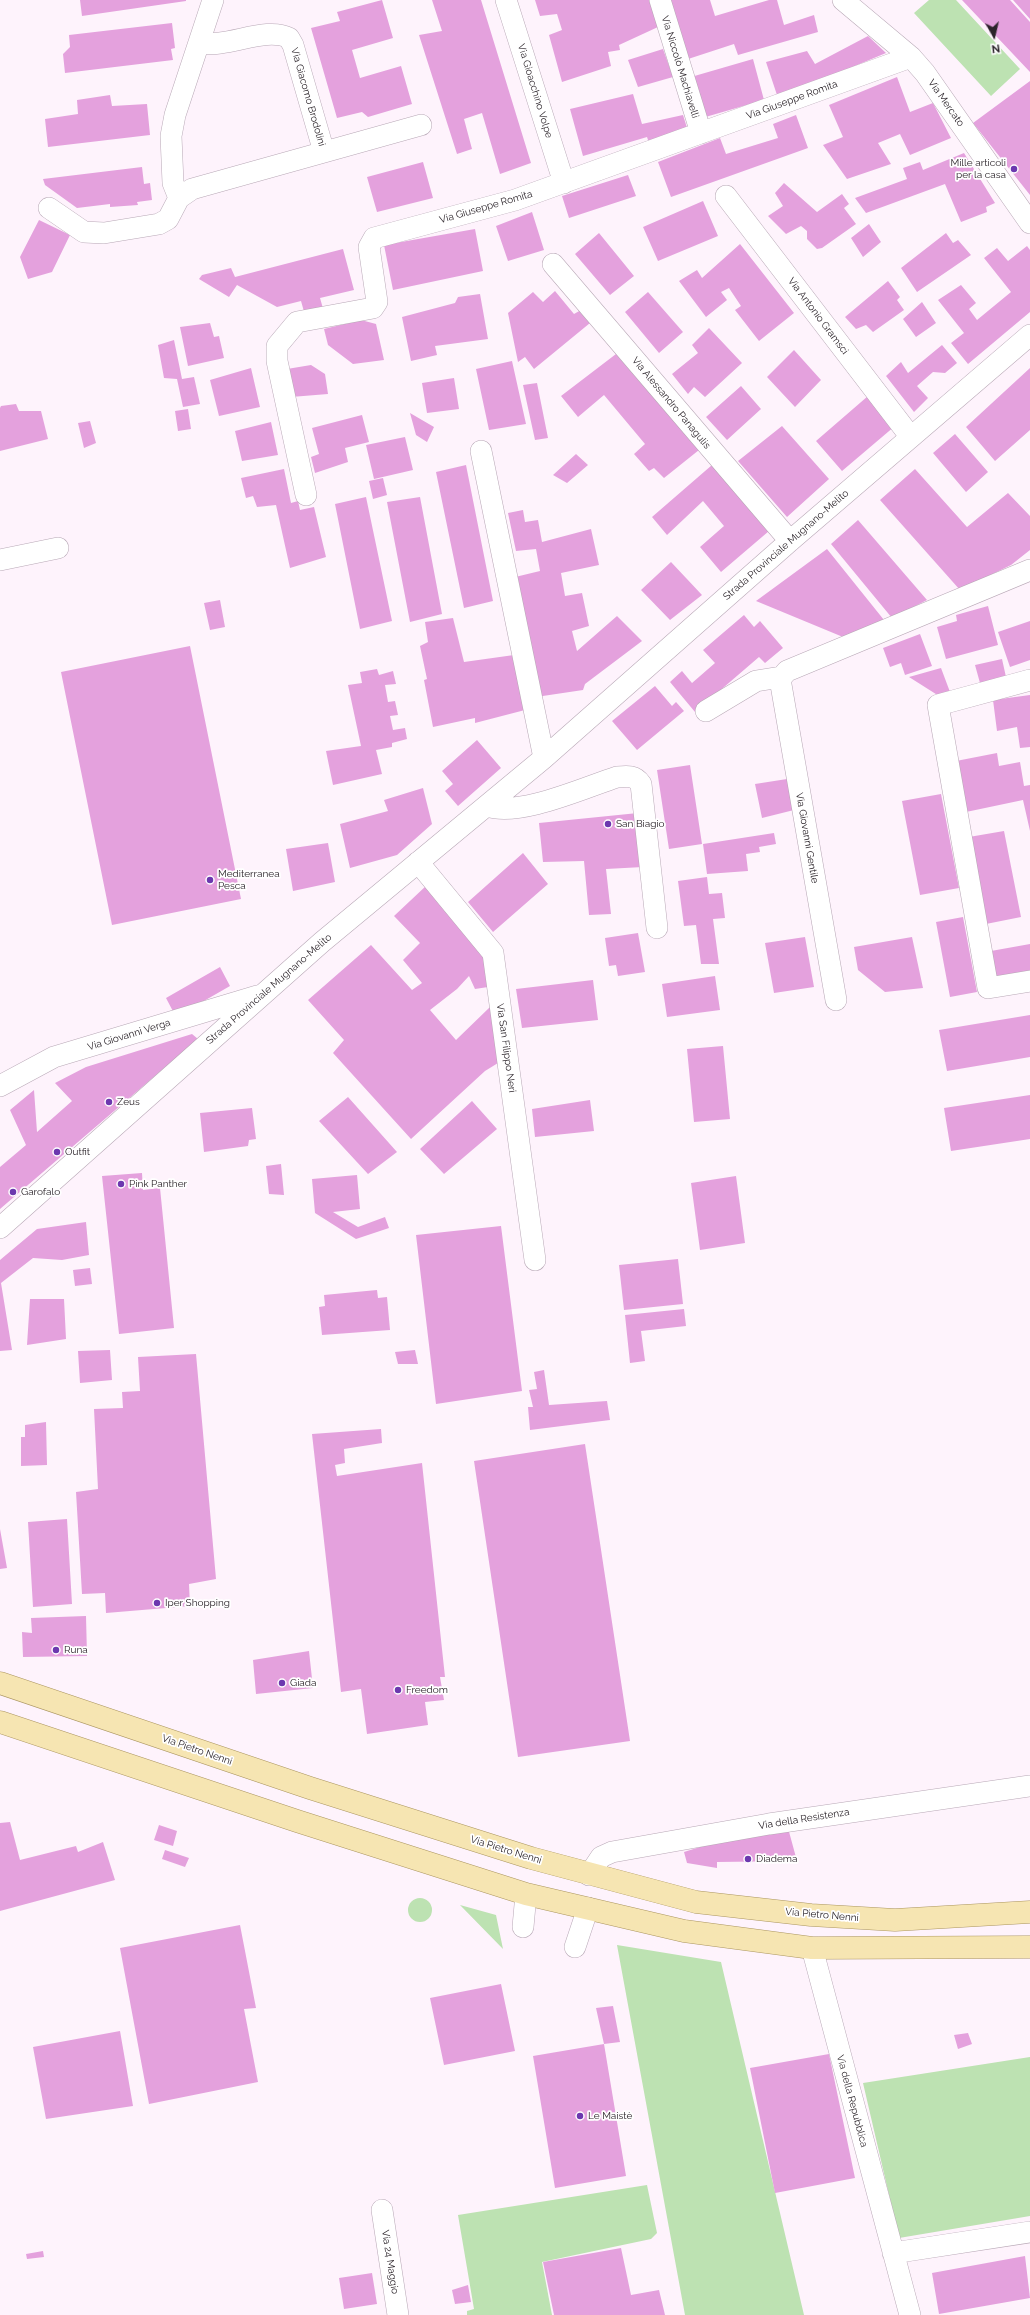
<!DOCTYPE html>
<html>
<head>
<meta charset="utf-8">
<style>
	body { margin:0 }
	#map { position:relative; width:1030px; height:2315px; overflow:hidden; background:#fef3fc; font-family:Raleway,sans-serif }
	canvas { display:block }
	.north { position:absolute; left:974px; top:16px; width:40px; height:40px; -webkit-text-stroke:3px #fff; paint-order:stroke; rotate:172deg; font-size:11px; font-weight:700; line-height:16px; text-align:center; color:#2b242a }
	.north::after { content:''; display:block; margin:auto; width:14px; height:18px; background:#2b242a; clip-path:polygon(50% 0,100% 100%,50% 72%,0 100%) }
</style>
</head>
<body>
<div id="map">
<canvas width="1030" height="2315"></canvas>
<div class="north">N</div>
</div>
<script>
const context = document.querySelector('canvas').getContext('2d');
context.lineJoin = 'round';
function paint(path, color) { context.fillStyle = color; context.fill(path, 'evenodd'); }
function trace(path, color, width, dash) { context.strokeStyle = color; context.lineWidth = width; context.lineCap = dash ? 'butt' : 'round'; context.setLineDash(dash || []); context.stroke(path); }
function write(font, color, halo, rows, align = 'center') {
  context.font = font + ' Raleway,sans-serif'; context.lineWidth = 3.5; context.setLineDash([]); context.textBaseline = 'middle'; context.strokeStyle = halo; context.fillStyle = color; for (const [text, x, y, turn = 0] of rows) {
    context.save(); context.translate(x, y); context.rotate((+turn || 0) * Math.PI / 180); context.textAlign = isNaN(turn) ? turn : align; if (halo) context.strokeText(text, 0, 0); context.fillText(text, 0, 0); context.restore();
  }
}
const green = new Path2D(`
	M929,0h27l64,69 -29,27 -77,-83z
	M408 1910a12 12 0 1 1 24 0a12 12 0 1 1-24 0Z
	M460,1905l36,10 7,34z
	M617,1945l104,17 83,353h-119z
	M1030,2057v159l-131,22 -36,-155z
	M647,2185l10,48 -6,6 -109,23 10,53h-85v-4l7,-2 -16,-94z`);
const building = new Path2D(`
	M80,0h106v1l-104,15z
	M382,0l11,38 -41,12 8,28 41,-12 11,38 -44,13 -6,-5 -25,6 -26,-90 29,-7 -3,-9z
	M432,0h49l50,163 -31,11 -18,-61 -18,6 8,30 -15,5 -38,-119 23,-4z
	M535,0h116l7,27 -39,18 1,5 -12,2 3,14 -49,16 -13,-47 13,-5 -5,-16 -17,2z
	M667,0h43l5,16 54,-16h8l7,25 30,-10 4,17 -80,23 -4,-11 -52,17z
	M962,0h48l20,22v50z
	M1013,0h17v19z
	M172,23l3,25 -4,1 2,11 -108,13 -2,-19 7,-7 -1,-12z
	M868,36l18,17 -108,45 -12,-36 41,-11 8,13z
	M663,49l10,28 -35,10 -10,-27z
	M753,59l11,41 -62,18 -11,-41z
	M897,77l13,35 23,-9 18,35 -41,17 -10,-21 -22,9 13,21 -44,15 -24,-34 20,-8 -14,-32z
	M1030,81v114l-57,-72z
	M633,94l9,30 41,-9 5,16 -39,12 -2,-6 -64,19 -13,-47z
	M110,95l2,11 35,-2 3,31 -102,12 -3,-28 33,-5 -1,-14z
	M796,115l12,33 -137,49 -13,-35 62,-24 6,16 52,-16 -5,-14z
	M964,153l31,50 -9,4 1,5 -26,10 -16,-38 -79,29 -11,-15 52,-19 -4,-11 17,-6 3,8z
	M423,162l10,36 -56,14 -10,-35z
	M142,167l2,17 6,-1 2,17 -15,2 1,3 -28,2v-3l-33,4 -32,-23 -2,-6z
	M628,175l8,21 -67,22 -7,-22z
	M784,183l33,29 25,-18 7,10 -5,4 12,16 -34,24 -5,1 -10,-10v-8l-6,-5 -15,8 -18,-18 15,-10 -8,-13z
	M703,201l15,35 -60,25 -15,-34z
	M532,212l12,38 -36,11 -12,-35z
	M39,220l31,15 -18,37 -24,7 -8,-22z
	M869,224l12,18 -18,15 -12,-19z
	M475,229l8,42 -90,19 -9,-45z
	M599,233l35,43 -24,19 -35,-41z
	M946,233l7,10 5,-3 13,15 -54,37 -16,-24z
	M740,244l54,69 -35,28 -24,-31 6,-4 -12,-18 -8,4 6,8 -21,17 -27,-36 18,-11 5,8z
	M1027,246l3,4v62l-62,52 -17,-21 13,-10 -26,-33 23,-15 15,18 -7,6 8,11 34,-28 -27,-34 13,-10 11,13z
	M343,249l11,41 -34,8 4,14 -19,3 -4,-14 -24,6 -40,-22 -8,12 -30,-18 3,-4 29,-7 4,9z
	M888,281l12,16 -3,3 7,10 -31,22 -7,-7 -10,4 -11,-12z
	M555,291l19,23 7,-4 9,13 -56,46 -9,-12 -7,5 -10,-49 25,-21 10,10z
	M648,292l35,40 -24,21 -34,-41z
	M480,294l8,45 -53,7 2,9 -26,6 -9,-44 53,-14 3,-6z
	M922,302l14,21 -20,14 -13,-18z
	M361,320l15,4 8,36 -31,4 -25,-19 -4,-16z
	M210,323l4,14 5,-1 5,22 -36,8 -8,-39z
	M709,328l33,35 -37,34 -11,-10 -6,7 -16,-20 26,-21 -6,-8z
	M174,340l8,39 12,-2 6,27 -17,3 -6,-28 -13,-1 -6,-33z
	M942,345l15,18 -12,10 -12,-1 -16,14 11,12 -14,14 -28,-36 15,-14 7,11z
	M794,350l27,30 -26,27 -28,-30z
	M616,354l83,96 -35,28 -10,-10 -5,3 -15,-17 11,-10 -41,-49 -26,22 -17,-21z
	M512,361l14,63 -37,6 -13,-61z
	M311,365l14,9 3,20 -37,3 -4,-28z
	M251,368l9,39 -41,9 -9,-36z
	M1030,368v62l-35,31 -29,-34z
	M454,378l5,31 -32,4 -5,-30z
	M537,383l11,55 -13,2 -12,-55z
	M741,386l20,23 -34,31 -21,-23z
	M868,396l27,30 -53,45 -26,-30z
	M16,404l3,7h22l7,28 -48,12v-43l1,-2z
	M188,409l3,20 -13,2 -3,-20z
	M410,413l24,14 -7,15 -11,-7z
	M362,415l7,27 -24,6 3,14 -33,11 -4,-16 8,-3 -7,-26z
	M90,421l6,22 -12,5 -6,-25z
	M271,422l7,33 -36,6 -7,-30z
	M782,426l47,53 -42,38 -49,-56z
	M955,434l33,38 -22,20 -33,-39z
	M405,437l8,33 -39,9 -8,-34z
	M576,454l12,11 -21,18 -14,-8z
	M466,465l27,136 -29,7 -28,-136z
	M712,465l57,66 -48,41 -21,-25 24,-21 -21,-25 -36,34 -15,-18z
	M284,469l7,34 7,-2 2,9 14,-3 12,50 -36,11 -14,-63 -19,2 -4,-11 -7,2 -5,-20z
	M915,469l52,58 41,-34 22,23v34l-19,15 -51,25 -80,-90z
	M383,478l4,17 -14,4 -4,-18z
	M366,497l26,124 -32,8 -25,-125z
	M420,497l22,117 -32,8 -23,-120z
	M523,510l2,12 13,-2 4,22 49,-13 8,36 -38,8 4,23 17,-3 7,33 -17,5 5,20 40,-35 25,25 -57,43 -2,6 -47,7 -25,-119 29,-7 -4,-22 -20,2 -8,-38z
	M858,520l69,80 -35,18 -61,-74z
	M827,549l57,71 -41,17 -87,-36z
	M671,562l31,33 -32,25 -29,-30z
	M220,600l5,27 -15,3 -6,-27z
	M988,606l10,39 -52,14 -9,-32 20,-6 -1,-6z
	M744,615l10,12 6,-6 23,27 -18,15 -6,-6 -64,55 -25,-30 12,-11 10,12 23,-20 -12,-13z
	M453,618l11,44 50,-7 11,55 -50,13v-5l-42,9 -9,-47 3,-1 -7,-33 8,-4 -3,-20z
	M1030,621v39l-20,7 -12,-35z
	M920,634l12,32 -27,9 -4,-12 -11,4 -7,-19z
	M190,646l51,253 -129,26 -51,-253z
	M1002,659l4,18 -26,6 -5,-18z
	M941,668l9,24 -11,4 -30,-19z
	M377,669l2,6 14,-4 3,13 -11,1 3,17 7,-1 3,14 -8,1 3,14 12,-2 2,11 -15,4v4l-16,3 6,24 -49,11 -7,-34 35,-5 -13,-61 14,-2 -2,-11z
	M655,686l17,20 4,-4 8,9 -47,39 -25,-29z
	M1030,695v52l-10,1 -3,-21 -20,4 -4,-31z
	M477,740l24,28 -43,38 -13,-15 8,-7 -11,-13z
	M997,753l2,13 21,-4 4,24 6,-1v46l-7,-31 -57,12 -10,-51z
	M690,765l12,79 -33,5 -12,-79z
	M787,779l7,31 -32,8 -7,-34z
	M423,788l9,36 -35,31 -47,13 -10,-44 48,-13 -4,-11z
	M941,794l18,94 -39,7 -18,-94z
	M638,813l5,54 -37,2 5,45 -22,1 -5,-54 -41,1 -4,-39z
	M1004,831l17,86 -35,7 -17,-87z
	M774,833l2,11 -17,3 1,5 -14,2 2,17 -41,3 -4,-30z
	M328,843l7,39 -42,9 -7,-42z
	M523,853l25,31 -55,48 -25,-30z
	M707,877l2,17 13,-1 3,25 -12,1 6,45h-18l-5,-39 -12,1 -6,-45z
	M427,885l54,60 7,42 -13,2 -6,-13 -12,13 -27,21 26,30 34,-33 8,56 -13,8 -74,68 -78,-86 11,-13 -36,-40 63,-55 41,45 10,-7 -19,-23 17,-17 -26,-27z
	M963,917l14,75 -27,5 -14,-75z
	M638,933l7,39 -27,4 -2,-11 -7,1 -4,-28z
	M805,937l9,50 -40,6 -9,-50z
	M912,937l11,51 -38,4 -27,-22 -4,-23z
	M1030,944v29l-34,6 -5,-28z
	M220,967l10,19 -54,31 -10,-19z
	M715,976l5,34 -53,7 -5,-33z
	M593,980l5,40 -76,8 -6,-39z
	M1030,1015v42l-83,14 -8,-41z
	M192,1034l6,5 -198,170v-42l26,-22 -16,-35 24,-20 3,42 35,-31 -17,-18 31,-16z
	M723,1046l7,73 -36,3 -7,-73z
	M1030,1095v44l-79,12 -7,-43z
	M348,1097l49,55 -29,22 -49,-53z
	M590,1100l4,31 -59,6 -3,-28z
	M472,1101l25,28 -53,45 -24,-25z
	M252,1108l4,31 -7,1 -1,6 -44,6 -4,-39z
	M281,1164l3,31 -15,-1 -3,-28z
	M142,1173l1,17 17,-2 14,140 -55,6 -17,-158z
	M357,1175l3,34 -27,3 25,15 27,-10 4,11 -33,11 -41,-26 -3,-34z
	M736,1176l9,67 -45,7 -9,-67z
	M86,1222l3,33 -27,5 -29,-2 -32,25 11,67 -12,1v-91l37,-31z
	M501,1226l21,165 -86,13 -20,-169z
	M678,1259l5,45 -59,6 -5,-45z
	M90,1268l2,16 -17,2 -2,-16z
	M377,1290l1,8 9,-1 3,33 -68,5 -3,-28 6,-1 -1,-11z
	M30,1299h34l2,40 -39,6z
	M684,1309l2,17 -45,5 4,30 -15,2 -5,-48z
	M110,1350l2,30 -32,3 -2,-32z
	M415,1350l3,14h-20l-3,-12z
	M196,1354l20,225 -27,5 1,22 -84,7 -1,-20 -23,1 -6,-102 22,-3 -4,-80 29,-1 -1,-16 18,-1 -2,-34z
	M544,1370l5,35 58,-4 3,19 -80,10 -2,-23h5l-4,-17 8,-1 -3,-17z
	M46,1422l1,43 -26,1v-29h4v-12z
	M381,1429l1,14 -38,6 1,14 -10,2 2,11 85,-13 23,214h-5l4,23 -19,2 3,23 -61,9 -6,-45 -20,3 -29,-258z
	M585,1444l45,297 -112,16 -44,-296z
	M67,1519l5,85 -39,3 -5,-85z
	M0,1529l7,39 -7,1z
	M86,1616l1,40 -64,1 -1,-25 10,1 -1,-15z
	M309,1651l4,37 -57,6 -3,-34z
	M10,1822l10,38 56,-14 2,6 25,-10 12,38 -115,31v-88z
	M159,1825l18,6 -4,15 -19,-6z
	M788,1828l9,33 -80,1v6l-30,-5 -3,-11 32,-10z
	M165,1850l24,8 -4,9 -23,-8z
	M240,1925l16,83 -12,1 14,73 -109,22 -29,-156z
	M501,1984l14,67 -71,14 -14,-67z
	M613,2006l7,36 -16,2 -8,-36z
	M120,2031l13,75 -87,13 -13,-72z
	M968,2033l4,11 -14,5 -4,-14z
	M604,2044l22,132 -71,12 -22,-132z
	M829,2054l26,124 -80,15 -25,-125z
	M621,2248l10,47 28,-5 6,25h-111l-11,-53z
	M43,2251l1,6 -17,2 -1,-5z
	M1025,2256l5,42 -91,16 -7,-41z
	M372,2273l5,31 -33,5 -5,-31z
	M468,2285l3,17 -16,2 -3,-14z`);
const minor = new Path2D(`
	M506,0l58,183
	M660,0l41,133
	M843,0l68,57 14,16 105,150
	M200,43c28,5 66,-17 89,-5l4,7 31,107
	M726,196l184,240
	M179,198l-6,-15 -2,-47 4,-21 38,-115
	M49,208l35,24 20,1 55,-9 9,-5 11,-21 13,-9 229,-64
	M553,264l237,277
	M481,451l63,307
	M306,495l-29,-134v-15l20,-24 76,-14 4,-6 -8,-55 5,-9 141,-38 396,-143
	M0,560l58,-12
	M1030,680l-92,25 50,283 42,-7
	M706,711l50,-30 25,-4
	M487,806c33,11 96,-18 130,-29 10,-1 18,-2 24,7l16,144
	M418,862l75,91 42,307
	M836,1000l-56,-321 7,-8 243,-101
	M0,1086l54,-29 203,-61
	M0,1228l322,-286 222,-184 246,-217 240,-206
	M589,1875l12,-18 11,-5 157,-28 261,-38
	M523,1927l3,-33
	M575,1947l13,-39
	M812,1948l98,367
	M382,2210l16,105
	M893,2253l137,-21`);
const major = new Path2D(`
	M0,1683l310,105 221,70 165,44 115,13 84,5 135,-8
	M0,1722l297,99 229,73 158,37 128,17 218,-1`);
const markers = [
	[1014,169,4,"#6c38af"],
	[608,824,4,"#6c38af"],
	[210,880,4,"#6c38af"],
	[109,1102,4,"#6c38af"],
	[57,1152,4,"#6c38af"],
	[121,1184,4,"#6c38af"],
	[13,1192,4,"#6c38af"],
	[157,1603,4,"#6c38af"],
	[56,1650,4,"#6c38af"],
	[282,1683,4,"#6c38af"],
	[398,1690,4,"#6c38af"],
	[748,1859,4,"#6c38af"],
	[580,2116,4,"#6c38af"]
];
const streetNames = [
	["Via Niccolò Machiavelli",680,67,73],
	["Via Gioacchino Volpe",535,91,73],
	["Via Giacomo Brodolini",308,97,74],
	["Via Giuseppe Romita",792,100,-20],
	["Via Mercato",946,103,55],
	["Via Giuseppe Romita",486,207,-16],
	["Via Antonio Gramsci",818,316,53],
	["Via Alessandro Panagulis",671,403,50],
	["Strada Provinciale Mugnano-Melito",786,545,-41],
	["Via Giovanni Gentile",807,838,80],
	["Strada Provinciale Mugnano-Melito",269,989,-41],
	["Via Giovanni Verga",129,1035,-17],
	["Via San Filippo Neri",506,1048,82],
	["Via Pietro Nenni",197,1750,19],
	["Via della Resistenza",804,1819,-9],
	["Via Pietro Nenni",506,1850,17],
	["Via Pietro Nenni",822,1915,5],
	["Via della Repubblica",852,2101,75],
	["Via 24 Maggio",390,2262,81]
];
const poiNames = [
	["Mille articoli",1006,163,"right"],
	["per la casa",1006,175,"right"],
	["San Biagio",616,824],
	["Mediterranea",218,874],
	["Pesca",218,886],
	["Zeus",117,1102],
	["Outfit",65,1152],
	["Pink Panther",129,1184],
	["Garofalo",21,1192],
	["Iper Shopping",165,1603],
	["Runa",64,1650],
	["Giada",290,1683],
	["Freedom",406,1690],
	["Diadema",756,1859],
	["Le Maistè",588,2116]
];
paint(green, '#bde2b2');
paint(building, '#e4a1dd');
trace(minor, '#b8a8b6', 22);
trace(major, '#ab9661', 23);
trace(minor, '#fff', 21);
trace(major, '#f6e5b2', 22);
for (const [x, y, r, color] of markers) { const dot = new Path2D(); dot.arc(x, y, r, 0, 2 * Math.PI); context.fillStyle = color; context.fill(dot); trace(dot, '#fff', 1.5); }
write('10px', '#2b242a', '#fff', streetNames);
write('10px', '#2b242a', '#fff', poiNames, 'left');
</script>
</body>
</html>
